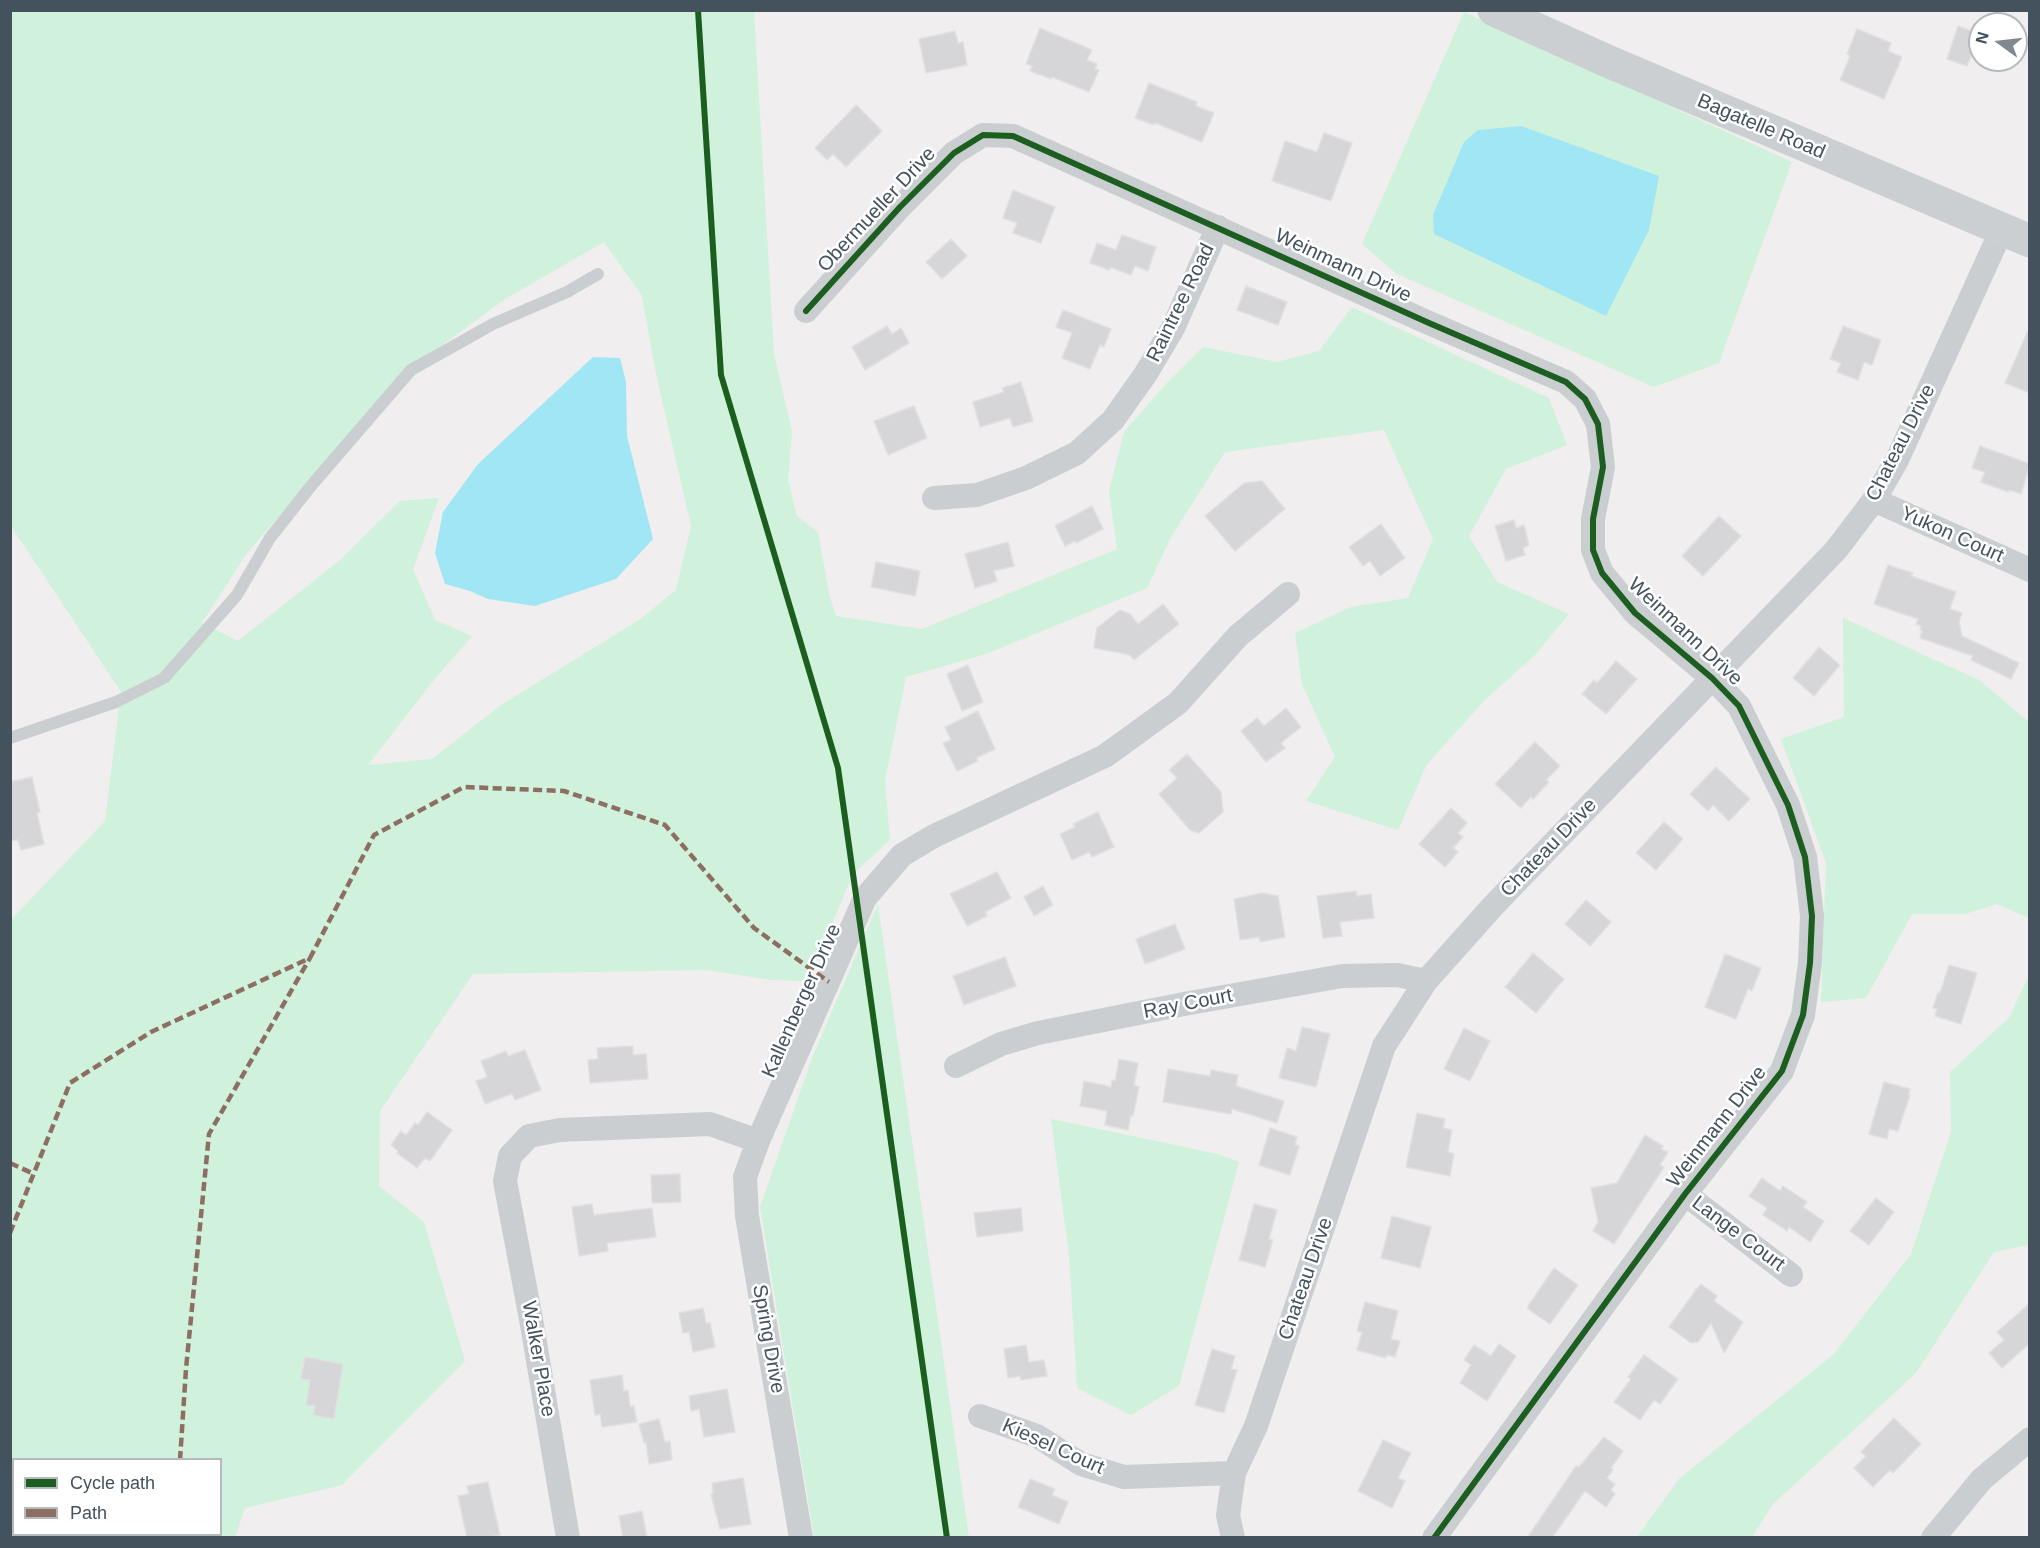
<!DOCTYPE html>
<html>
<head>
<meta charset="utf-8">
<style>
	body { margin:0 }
	#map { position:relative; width:2040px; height:1548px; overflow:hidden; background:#f0eeee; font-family:Arial,sans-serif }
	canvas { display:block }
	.frame { position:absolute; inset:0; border:12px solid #44525d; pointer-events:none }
	.legend { position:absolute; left:12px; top:1458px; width:210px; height:78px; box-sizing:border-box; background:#fff; border:2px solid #b4babe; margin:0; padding:8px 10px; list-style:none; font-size:18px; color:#44525d }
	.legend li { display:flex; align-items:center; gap:12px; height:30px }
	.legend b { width:30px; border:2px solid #b4babe }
	.north { position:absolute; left:1968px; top:12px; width:60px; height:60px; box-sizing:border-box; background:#fff; border:2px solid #b4babe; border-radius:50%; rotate:285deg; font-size:16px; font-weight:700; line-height:24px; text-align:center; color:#44525d }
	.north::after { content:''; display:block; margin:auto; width:21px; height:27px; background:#808990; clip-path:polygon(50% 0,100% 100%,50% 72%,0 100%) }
</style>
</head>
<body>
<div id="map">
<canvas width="2040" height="1548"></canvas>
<div class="frame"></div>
<ul class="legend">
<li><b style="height:8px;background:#1b5e20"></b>Cycle path</li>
<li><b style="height:8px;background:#8d6e63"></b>Path</li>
</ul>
<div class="north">N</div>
</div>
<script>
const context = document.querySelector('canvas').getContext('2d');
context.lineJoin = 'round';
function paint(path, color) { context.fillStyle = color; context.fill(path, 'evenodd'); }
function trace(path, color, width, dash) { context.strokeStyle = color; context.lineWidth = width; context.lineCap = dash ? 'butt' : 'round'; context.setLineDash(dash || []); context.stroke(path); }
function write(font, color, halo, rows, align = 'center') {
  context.font = font + ' Arial,sans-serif'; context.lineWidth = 5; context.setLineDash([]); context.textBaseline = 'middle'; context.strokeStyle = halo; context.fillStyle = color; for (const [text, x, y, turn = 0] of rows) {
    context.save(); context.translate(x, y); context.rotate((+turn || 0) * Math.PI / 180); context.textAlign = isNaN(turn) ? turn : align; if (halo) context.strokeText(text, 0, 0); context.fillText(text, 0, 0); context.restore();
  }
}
const green = new Path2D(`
	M11,11h743l20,343 18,78 -4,48 9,36 21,16 11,62 7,22 86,13 195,-80 -8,-58 15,-59 42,-48 37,-37 74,15 42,-11 33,-44 197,91 18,47 -61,24 -37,67 28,46 72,32 -34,41 -50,45 -58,64 -29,66 -92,-29 29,-44 -33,-73 -7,-51 56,-26 57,-9 25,-59 -49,-109 -159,22 -54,85 -24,51 -161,66 -80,23 -21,104 5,59 -37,34 -45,107 -36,-1 -66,-10 -233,4 -93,137 -1,75 45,36 41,139 -123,124 -97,23 -10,29h-224l-1,-616 95,-100 16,-129 -110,-166zM604,242l38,54 14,78 35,152 -15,64 -37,30 -138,85 -69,54 -64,6 65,-84 39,-45 -37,-16 -22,-51 26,-71 -39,3 -60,59 -102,81 -36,-18 45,-70 160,-182 98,-72zM14,1460h206v74h-206z
	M1464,12l328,150 -73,201 -65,24 -257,-113 -35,-30z
	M1843,618l136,62 50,42v196l-32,-14 -32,10h-53l-46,84 -45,4 5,-139 -45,-124 63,-22z
	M878,904l91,633h-155l-54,-330 52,-149z
	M2029,975v270l-35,7 -78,121 -143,131 -21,33h-115l42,-58 155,-125 77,-100 40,-122 -1,-60 59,-54z
	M1051,1119l167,35 21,8 -60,224 -48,29 -54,-27 -8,-133z`);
const water = new Path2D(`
	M1521,126l138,50 -10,54 -43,86 -172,-82 -1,-19 31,-73 14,-12z
	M593,357l27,1 6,24 1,54 26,103 -37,40 -81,27 -47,-7 -18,-8 -25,-7 -10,-31 8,-41 35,-48z`);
const building = new Path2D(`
	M1958,26l22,8v25l-9,-3 -4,10 -20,-7z
	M1040,28l52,22 -5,10 10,4 -2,5 4,1 -10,22 -37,-15 -1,2 -21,-8 2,-5 -6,-2z
	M1857,29l34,14 -3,8 14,6 -18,42 -44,-19 10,-24 -3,-2z
	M955,31l3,12 5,-1 4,23 -41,8 -7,-34z
	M1149,83l48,19 -1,4 18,7 -12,29 -47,-19 -1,2 -19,-7z
	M856,105l26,26 -36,36 -13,-13 -6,6 -12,-12z
	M1324,133l28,10 -21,58 -59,-20 13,-40 32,11z
	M1013,190l42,17 -14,36 -28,-10 4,-10 -14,-5z
	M1122,235l34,12 -8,24 -13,-5 -4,9 -21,-8 -1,3 -19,-7 7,-20 19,7z
	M951,239l16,17 -25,23 -16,-17z
	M1246,286l41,16 -9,23 -41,-15z
	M1063,310l48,19 -7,18 -4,-2 -10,24 -28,-11 10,-25 -16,-6z
	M887,326l5,8 9,-6 8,15 -44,27 -13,-23z
	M1843,326l38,14 -9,25 -8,-3 -6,18 -21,-8 4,-9 -11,-4z
	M2030,326v67l-25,-10z
	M1021,382l12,39 -20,6 -3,-9 -30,9 -7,-25 31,-10 -2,-4z
	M914,406l13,32 -39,17 -14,-34z
	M1980,446l50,18 -9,30 -12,-4 -1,2 -27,-10 4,-10 -13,-4z
	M1262,481l23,28 -50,42 -30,-35 39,-33z
	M1092,506l11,23 -27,14 -1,-2 -10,5 -10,-20z
	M1719,516l22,20 -38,40 -21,-20z
	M1514,520l2,8 8,-3 5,20 -6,3 2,7 -19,6 -11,-35z
	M1381,524l24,34 -25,18 -10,-15 -7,5 -14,-19z
	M1008,542l6,24 -20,5 3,10 -22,7 -10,-34z
	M876,562l44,9 -5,25 -44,-9z
	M1888,565l25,8 -2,3 45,16 -6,17 12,4 -3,9 3,14 57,27 -8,16 -40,-19 2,-4 -53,-18 2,-7 -2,-1 1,-4 -5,-2 2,-5 -44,-15z
	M1163,604l16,20 -45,36 -4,-5 -36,-7 3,-20 23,-18 10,4 8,10z
	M1819,647l21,18 -26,31 -21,-18z
	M1616,661l21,18 -31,35 -24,-20 12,-14 3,3z
	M968,665l15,37 -21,9 -15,-37z
	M1286,708l15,19 -20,16 4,5 -19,14 -25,-31 16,-13 7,8z
	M978,711l17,38 -19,9 2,3 -21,10 -14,-28 8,-3 -6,-13z
	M1535,742l25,24 -14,14 3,2 -16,17 -2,-2 -10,11 -26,-24z
	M1187,754l34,38 2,20 -24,21 -9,-3 -31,-36 18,-16 -8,-8z
	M1716,767l34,32 -21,22 -16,-16 -5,6 -18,-17z
	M32,777l8,35 -3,1 7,31 -23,6 -3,-10 -8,1v-59z
	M1451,808l16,15 -9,10 5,4 -10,11 5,4 -13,15 -26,-23z
	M1098,812l16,35 -22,10 -3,-5 -17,8 -12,-26 15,-7 -2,-3z
	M1664,822l19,17 -27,31 -20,-17z
	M997,872l14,26 -26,14 2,4 -20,10 -17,-32z
	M1043,886l10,19 -19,11 -10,-19z
	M1356,891l1,5 14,-2 3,24 -34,4 2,14 -19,2 -6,-42z
	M1262,893l16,3 7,41 -25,5 -1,-5 -19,3 -6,-41z
	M1586,900l25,22 -21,24 -25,-22z
	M1175,924l10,25 -40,15 -9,-25z
	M1533,953l31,26 -28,34 -31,-26z
	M1725,954l36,14 -9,23 -4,-2 -12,30 -31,-12z
	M1005,957l11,29 -52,19 -11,-29z
	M1949,965l28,8 -16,51 -26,-8 2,-7 -4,-1 5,-16 2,1z
	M1302,1027l28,7 -14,53 -37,-9 8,-30 9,3z
	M1464,1028l26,13 -20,40 -26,-12z
	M633,1046v9l13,-1 2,25 -58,4 -2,-23 10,-1 -1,-11z
	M525,1050l16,40 -26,10 -3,-6 -27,10 -9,-23 11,-4 -6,-16 25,-10 2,5z
	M1119,1059l19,4 -4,22 5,2 -6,29 -2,-1 -3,15 -23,-5 2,-14 -27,-5 4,-25 27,6 1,-7 3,1z
	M1168,1069l42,7 1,-6 27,5 -2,11 48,15 -7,22 -45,-14 -1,5 -68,-12z
	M1884,1082l26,7 -2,6h2l-12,36 -9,-2 -2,10 -18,-5z
	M427,1112l25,18 -22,31 -5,-3 -8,10 -20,-15 1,-2 -7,-6 10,-14 5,4 9,-12 3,2z
	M1417,1113l28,6 -2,9 9,2 -4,22 6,2 -4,22 -44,-9z
	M1270,1128l27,9 -2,8 4,1 -9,29 -31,-10z
	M1645,1135l18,11 -2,3 7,3 -8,13 4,2 -50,77 -21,-13 5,-9 -7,-34 26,-5z
	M680,1174l1,28 -29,1 -1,-28z
	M1762,1178l18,13 3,-5 24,16 -4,5 21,14 -14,21 -21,-15 -2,4 -24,-16 4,-7 -18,-12z
	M1876,1198l18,14 -25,33 -19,-14z
	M592,1204l2,11 58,-7 4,29 -49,6 1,8 -29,5 -7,-49z
	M1254,1204l23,6 -8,29 4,1 -8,27 -26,-7z
	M1021,1208l2,23 -46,6 -3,-24z
	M1392,1216l39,11 -11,41 -39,-10z
	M1554,1268l24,17 -28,39 -22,-15v-3z
	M1701,1284l16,12 -3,5 29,21 -19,31 -13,-30 -13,19 -7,1 -22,-16 27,-37 -1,-1 1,1z
	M1365,1302l33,9 -7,28 9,2 -5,16 -9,-2v3l-29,-8 5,-18 -5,-1z
	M2030,1303v40l-28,25 -13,-15 15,-13 -7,-8z
	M703,1308l3,15h4l5,24 -22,5 -4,-20 -6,1 -4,-20z
	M1499,1344l17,12 -29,45 -27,-18 11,-18 -7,-5 10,-15 17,11z
	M1026,1345l3,17 15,-2 3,16 -26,4 -1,-4 -12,2 -4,-29z
	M1212,1349l23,7 -4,13 6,1 -13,43 -29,-8z
	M1644,1355l34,24 -18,25 -6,-4 -14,20 -26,-18 17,-23 -3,-2z
	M305,1357l38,7 -9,55 -21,-4 2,-9 -9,-1 4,-25 -9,-1z
	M622,1375l2,16 4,-1 2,17 4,-1 3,16 -35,5 -2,-13 -5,1 -5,-35z
	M727,1389l8,43 -31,5 -5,-28 -8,2 -2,-15z
	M1894,1418l27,26 -28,29 -3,-3 -17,17 -19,-19 12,-12 -5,-4z
	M659,1419l6,23 5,-1 2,19 -23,4 -3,-22 -2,1 -5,-19z
	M1604,1437l19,14 -12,17 2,2 -6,8 8,6 -4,6 4,4 -9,13 -21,-16 -33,47h-25l49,-72 3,1z
	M1383,1440l28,13 -13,25 7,3 -13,27 -34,-17z
	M743,1478l8,46 -31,5 -9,-34 2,-2 -1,-10z
	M1030,1479l25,10 -3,6 16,7 -9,22 -41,-17z
	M488,1482l12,53 -14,3h-19l-9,-42 11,-2 -2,-8z
	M642,1511l5,27h-24l-4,-22z`);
const lane = new Path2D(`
	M10,738l106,-36 48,-24 73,-83 33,-57 41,-52 100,-116 82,-46 74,-32 31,-18`);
const street = new Path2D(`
	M806,311l94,-104 54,-54 29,-18 30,1 416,187 137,59 19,17 13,25 5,43 -10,52v31l9,23 33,40 77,65 27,28 49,99 17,52 7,59 -2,47 -7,52 -21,56 -97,123 -251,344
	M934,498l43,-3 49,-17 51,-25 36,-33 32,-45 28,-47 45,-101
	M1874,500l156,70
	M956,1066l45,-22 37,-11 146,-29 158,-28 55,-1 29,6
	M758,1141l-13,36 2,39 54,322
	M1685,1194l106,81
	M980,1416l57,20 44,28 43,13 110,-4
	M568,1538l-37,-219 -26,-138 5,-25 19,-20 31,-6 150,-6 48,17 107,-243 37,-43 32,-19 171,-80 73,-53 60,-67 50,-42
	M1233,1538l-5,-23 6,-42 22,-47 128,-380 42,-65 67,-75 343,-356 38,-50 23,-40 105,-231
	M1933,1538l49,-59 48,-40`);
const secondary = new Path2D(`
	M1494,10l111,50 425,181`);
const quiet = new Path2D(`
	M10,1163l24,11
	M10,1233l60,-150 81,-51 159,-74 64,-123 90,-48 100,4 101,34 89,103 75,54
	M180,1460l6,-91 23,-235 101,-176
	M175,1538v-4`);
const cycleway = new Path2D(`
	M698,10l23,365 117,393 109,770
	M806,311l94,-104 54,-54 29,-18 30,1 416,187 137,59 19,17 13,25 5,43 -10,52v31l9,23 33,40 77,65 27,28 49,99 17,52 7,59 -2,47 -7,52 -21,56 -97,123 -251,344`);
const streetNames = [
	["Bagatelle Road",1761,127,23],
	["Obermueller Drive",877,210,-47],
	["Weinmann Drive",1343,266,25],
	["Raintree Road",1181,303,-64],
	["Chateau Drive",1901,443,-63],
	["Yukon Court",1952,535,24],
	["Weinmann Drive",1685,632,43],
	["Chateau Drive",1549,848,-46],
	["Kallenberger Drive",802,1001,-66],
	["Ray Court",1188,1004,-11],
	["Weinmann Drive",1717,1127,-52],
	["Lange Court",1738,1234,37],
	["Chateau Drive",1306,1279,-71],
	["Spring Drive",768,1339,80],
	["Walker Place",538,1359,80],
	["Kiesel Court",1053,1447,24]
];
paint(green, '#d0f1db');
paint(water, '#a0e6f4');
paint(building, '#d6d6d9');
trace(building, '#e1e0e1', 1.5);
trace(lane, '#caced0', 12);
trace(street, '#caced0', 24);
trace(secondary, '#cbcfd2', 33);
trace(quiet, '#8d6e63', 4.5, [9, 4.5]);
trace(cycleway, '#1b5e20', 6);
write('20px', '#44525d', '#fff', streetNames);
</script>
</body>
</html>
